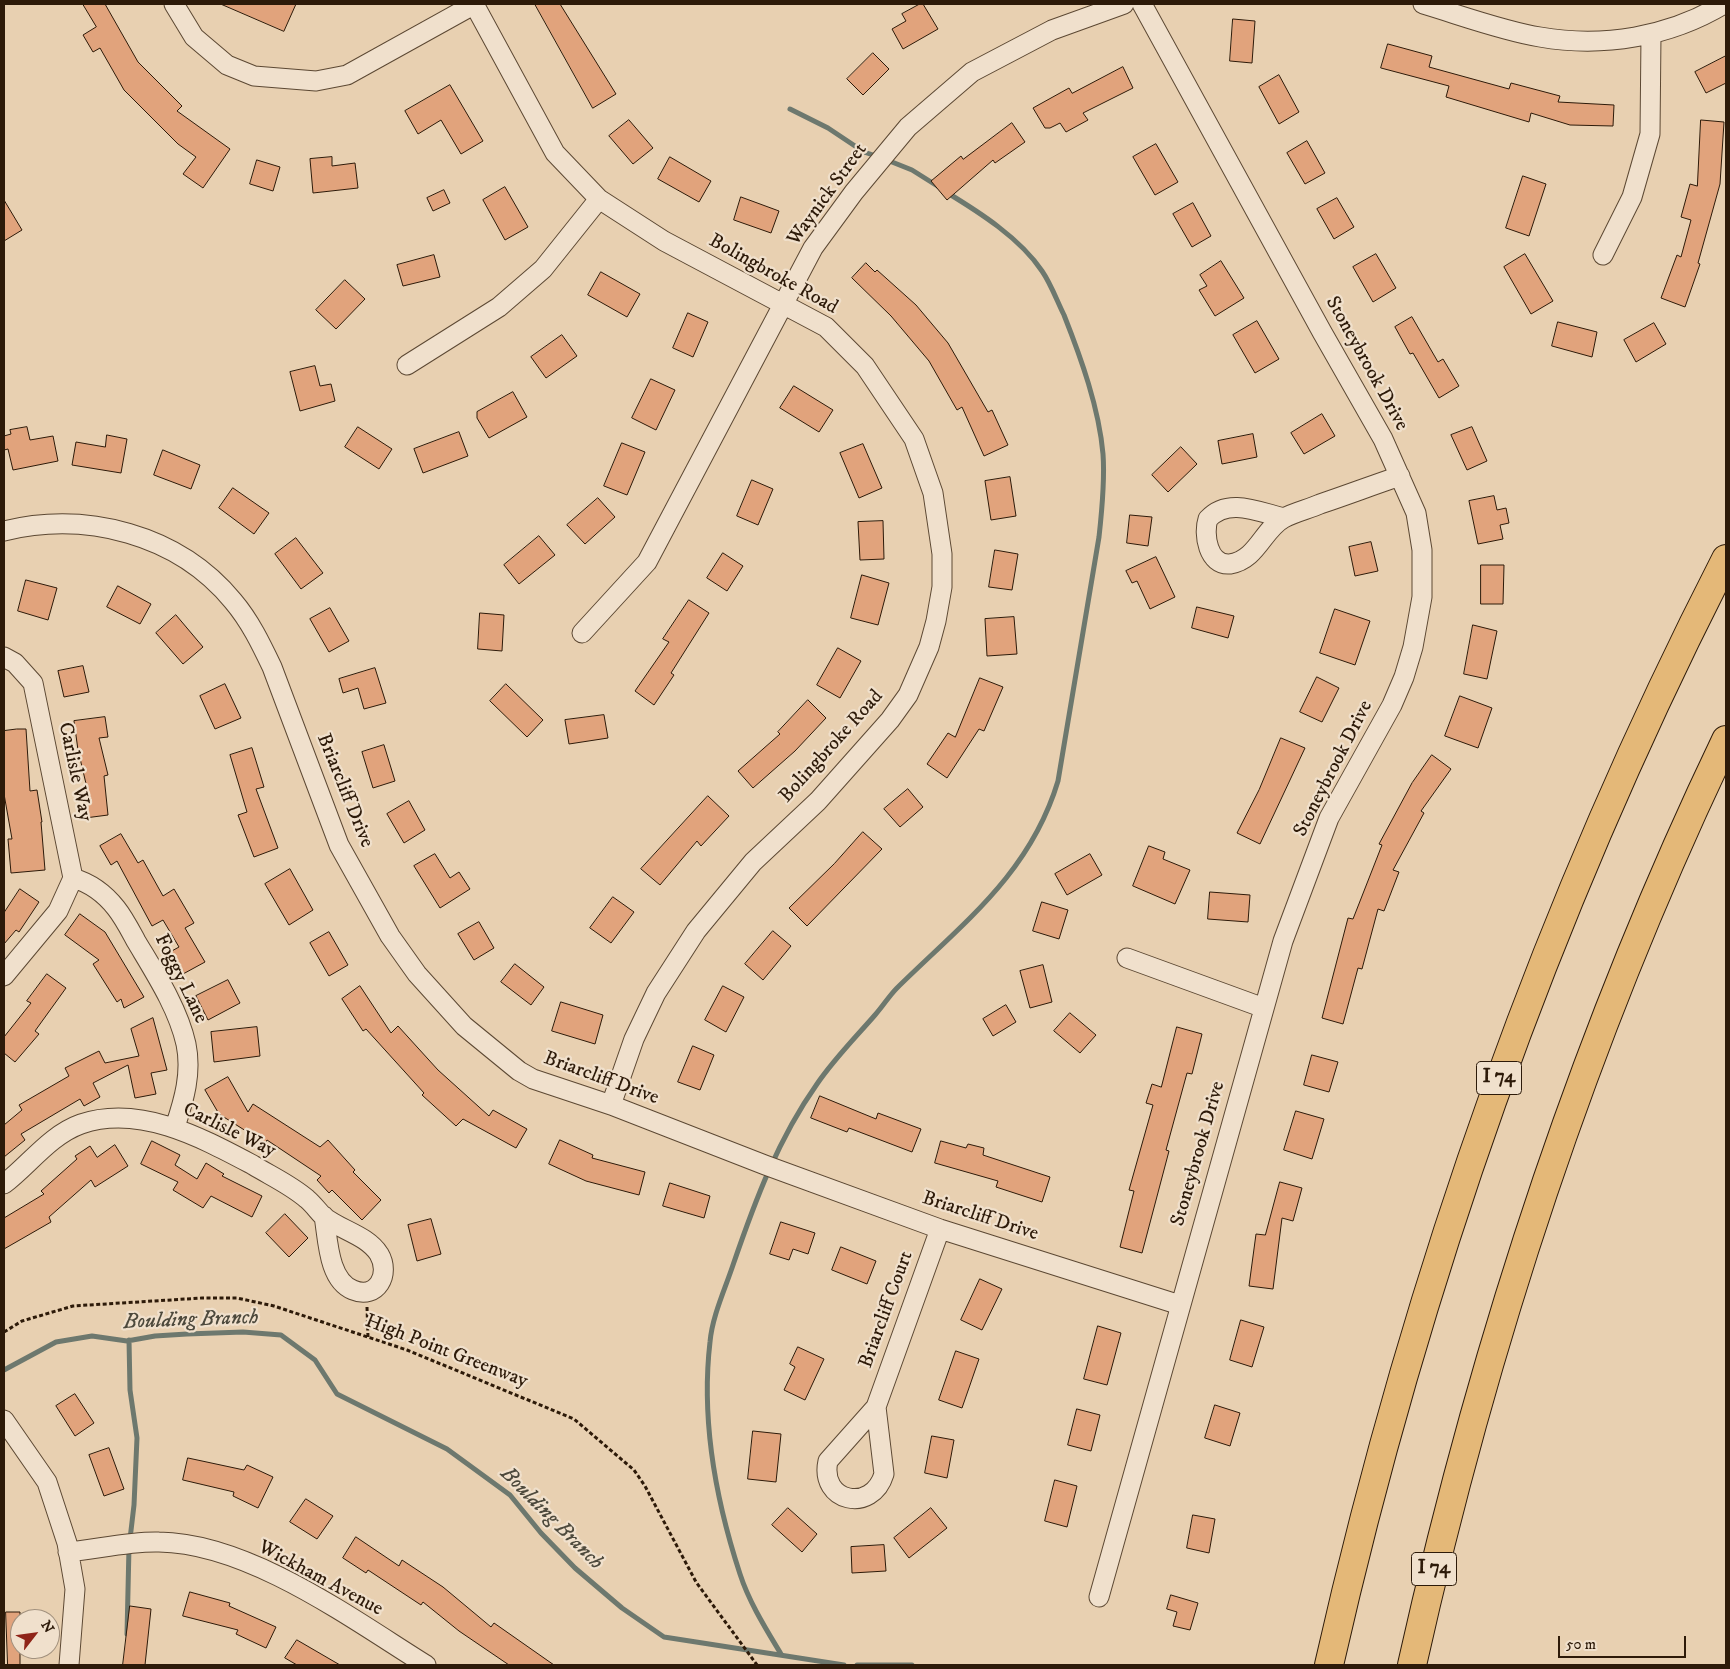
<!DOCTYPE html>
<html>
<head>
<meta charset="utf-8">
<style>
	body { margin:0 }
	#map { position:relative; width:1730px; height:1669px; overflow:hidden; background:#e8d0b1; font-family:"IM FELL DW Pica",serif }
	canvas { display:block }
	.frame { position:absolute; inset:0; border:5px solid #2d1a09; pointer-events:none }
	.north { position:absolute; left:10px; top:1609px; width:50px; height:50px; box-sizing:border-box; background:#f0e0cc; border:1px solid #a2917e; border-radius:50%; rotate:60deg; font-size:14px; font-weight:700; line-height:20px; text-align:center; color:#2d1a09 }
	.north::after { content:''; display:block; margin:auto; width:18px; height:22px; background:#8f2418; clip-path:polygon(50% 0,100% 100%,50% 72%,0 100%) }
	.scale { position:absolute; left:1558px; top:1636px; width:128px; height:22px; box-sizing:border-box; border:2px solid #2d1a09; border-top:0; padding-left:6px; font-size:15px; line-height:18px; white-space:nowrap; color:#2d1a09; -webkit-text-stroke:4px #f0e0cc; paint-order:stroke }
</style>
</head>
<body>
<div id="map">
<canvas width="1730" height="1669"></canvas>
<div class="frame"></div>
<div class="north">N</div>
<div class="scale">50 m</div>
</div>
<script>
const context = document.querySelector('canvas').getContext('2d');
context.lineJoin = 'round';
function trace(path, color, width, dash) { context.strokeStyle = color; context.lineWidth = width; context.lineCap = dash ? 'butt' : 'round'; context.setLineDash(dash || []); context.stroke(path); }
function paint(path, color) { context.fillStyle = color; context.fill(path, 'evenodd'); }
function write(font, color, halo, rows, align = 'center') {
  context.font = font + ' "IM FELL DW Pica",serif'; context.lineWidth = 4.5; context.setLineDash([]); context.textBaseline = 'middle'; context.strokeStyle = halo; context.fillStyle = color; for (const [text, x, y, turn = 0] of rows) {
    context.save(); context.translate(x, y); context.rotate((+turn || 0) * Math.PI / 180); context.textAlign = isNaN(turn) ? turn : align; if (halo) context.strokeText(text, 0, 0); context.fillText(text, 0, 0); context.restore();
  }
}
const stream = new Path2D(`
	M790,109l38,19 36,24 15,5
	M887,160l25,10 27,17
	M129,1340l1,50 7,48 -3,67 -4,34
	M4,1370l52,-28 36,-6 35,5 28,-5 32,-2 56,-2 38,3 34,25 22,34 110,55 63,46 31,38 34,35 47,40 42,29 180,28
	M127,1634l2,-87
	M781,1654c-15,-25 -32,-52 -41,-80 -24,-73 -39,-155 -30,-232 2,-25 15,-53 23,-77 22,-64 45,-126 84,-181 17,-25 38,-46 58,-69 8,-9 14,-19 22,-27 66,-65 133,-114 161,-207l41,-244c3,-27 6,-56 4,-83 -4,-46 -22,-96 -39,-139 -7,-14 -13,-31 -22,-44 -22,-33 -63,-59 -96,-79
	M857,1665h55`);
const building = new Path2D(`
	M83,4h22l33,58 44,44 -5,5 53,38 -27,39 -20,-14 13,-17 -18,-13 -54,-54 -24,-42 -7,4 -10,-17 13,-8z
	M221,4h75l-12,27z
	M535,4h25l56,90 -23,14z
	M920,4h3l15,25 -35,20 -11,-20 14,-8 -4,-7z
	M1233,19l22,2 -3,42 -22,-2z
	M1388,44l44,12 -3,11 80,22 2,-6 49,13 -2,6 56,3 -1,21 -43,-1 -39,-12 -2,9 -83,-25 3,-11 -68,-18z
	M873,53l16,16 -26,26 -16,-16z
	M1726,56v27l-20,10 -11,-21z
	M1123,67l10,21 -50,25 5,7 -22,12 -6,-9 -10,5h-5l-12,-20 36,-20 3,5z
	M1279,75l20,37 -20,12 -20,-37z
	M450,85l33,56 -22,13 -20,-34 -23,14 -13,-23z
	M629,120l24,28 -20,16 -24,-28z
	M1701,120l23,2 -4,62 -22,79 2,1 -15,43 -24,-9 16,-43 4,2 10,-37 -10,-3 9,-33 7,2z
	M1012,123l13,19 -30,21 -2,-3 -46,40 -16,-19 30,-25 2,3z
	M1307,141l18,32 -20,11 -18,-31z
	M1156,144l22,38 -23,13 -22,-38z
	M332,157v9l23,-3 3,25 -45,5 -3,-34z
	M670,157l41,24 -12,21 -41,-23z
	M257,160l23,7 -7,24 -23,-7z
	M1523,176l23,8 -17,52 -23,-8z
	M505,187l23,40 -23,13 -22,-40z
	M444,190l6,13 -17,8 -6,-13z
	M741,197l38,14 -8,22 -37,-13z
	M1337,198l17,29 -20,12 -17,-30z
	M4,200l18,30 -18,11z
	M1193,203l18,33 -19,11 -19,-33z
	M1376,254l20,34 -23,14 -20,-35z
	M1525,254l28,47 -22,13 -27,-47z
	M434,255l6,22 -37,9 -6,-21z
	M1221,261l23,37 -29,18 -16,-26 8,-4 -7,-11z
	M866,263l9,9 2,-2 39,35 32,38 40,69 4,-2 16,35 -24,11 -22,-49 -5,3 -28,-49 -38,-45 -39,-38z
	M601,272l39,22 -13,23 -39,-22z
	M345,280l20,19 -29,30 -20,-19z
	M688,313l20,9 -15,35 -20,-9z
	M1412,317l26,45 5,-3 16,27 -20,12 -26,-45 -3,1 -15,-27z
	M1257,321l22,38 -24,14 -22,-38z
	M1558,322l39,10 -5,25 -40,-11z
	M1654,323l12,21 -30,18 -12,-22z
	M562,335l15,21 -31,22 -15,-21z
	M315,366l5,20 11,-2 4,17 -35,10 -10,-39z
	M651,379l24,11 -19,40 -24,-12z
	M794,386l39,24 -14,22 -39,-24z
	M513,392l14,25 -38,21 -12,-20v-6z
	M1322,414l13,22 -31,18 -13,-21z
	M27,427l3,13 23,-4 5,25 -45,9 -5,-21 -4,1v-14l7,-2 -1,-4z
	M358,427l34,22 -13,20 -34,-22z
	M1472,427l15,34 -20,9 -16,-35z
	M459,432l9,24 -45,17 -9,-24z
	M1253,434l4,23 -35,7 -4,-23z
	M107,435l20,4 -6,34 -49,-8 4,-23 29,5z
	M622,443l23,9 -18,43 -23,-9z
	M863,444l19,44 -23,10 -19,-45z
	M1181,447l16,17 -29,28 -16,-17z
	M163,450l37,15 -9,24 -37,-14z
	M1010,477l6,39 -25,4 -6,-39z
	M752,480l21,9 -15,36 -21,-9z
	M233,488l36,25 -15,21 -35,-26z
	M1494,496l3,14 9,-2 3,15 -9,2 3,14 -25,5 -9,-43z
	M598,498l17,19 -30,27 -18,-19z
	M1130,515l22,2 -4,29 -21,-3z
	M883,521l1,38 -24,1 -2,-38z
	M539,536l16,19 -36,29 -15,-19z
	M296,538l27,35 -22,16 -26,-35z
	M1371,542l7,29 -23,5 -6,-29z
	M995,550l23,4 -6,36 -23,-3z
	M723,553l20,13 -16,25 -20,-13z
	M1156,557l19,40 -25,12 -13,-28 -5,2 -6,-12z
	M1481,565h23l-1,39h-22z
	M862,575l27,8 -11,42 -27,-7z
	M26,580l31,8 -9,32 -30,-9z
	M118,586l33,18 -11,20 -33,-17z
	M689,600l20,13 -38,60 3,2 -20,30 -19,-14 34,-49 -6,-3z
	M1197,607l37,9 -6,22 -36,-10z
	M330,608l19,33 -20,11 -19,-33z
	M1335,609l35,12 -15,44 -35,-12z
	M480,613l24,2 -2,36 -24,-2z
	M176,615l27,32 -20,17 -27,-31z
	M1014,617l3,37 -30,2 -2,-37z
	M1473,625l24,6 -10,48 -23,-5z
	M838,648l23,13 -21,37 -23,-13z
	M83,666l6,26 -25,5 -6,-26z
	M375,668l11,35 -22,6 -6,-21 -15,5 -4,-14z
	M1317,677l22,11 -17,34 -22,-10z
	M980,678l23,9 -19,44 -5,-2 -32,49 -20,-14 21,-31 7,4z
	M225,684l16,34 -26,11 -15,-33z
	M506,684l37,36 -16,17 -37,-36z
	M1460,696l32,12 -14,40 -33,-12z
	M808,700l18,18 -31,33 -42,37 -15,-17 42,-37 -2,-2z
	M604,715l4,23 -39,6 -4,-24z
	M105,717l3,20 -9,1 9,37 -4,1 4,39 -23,3 -2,-26h5l-10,-42 -4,-29z
	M17,729h9l4,62 7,-1 5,32h-1l4,48 -34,3 -3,-34h4l-8,-45v-63z
	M1281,738l24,10 -45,96 -23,-11 22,-43z
	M384,745l11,36 -22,7 -11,-36z
	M252,748l12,39 -8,2 22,59 -24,9 -16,-42 9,-3 -17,-57z
	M1432,755l19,14 -30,42 3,2 -31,57 6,2 -15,39 -6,-2 -16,60 -4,-1 -15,56 -21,-6 26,-100 5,1 29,-74 -3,-1 33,-61z
	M908,789l15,18 -23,20 -16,-18z
	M708,796l21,20 -28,30 -4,-5 -37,44 -19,-16z
	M409,801l16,29 -21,13 -17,-29z
	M863,832l19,17 -75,77 -18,-18 45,-44z
	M121,834l17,29 5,-3 20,36 11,-7 20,34 -9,5 20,34 -22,12 -13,-22 9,-5 -16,-27 -11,6 -35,-65 -6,4 -11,-19z
	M1149,846l16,6 -2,7 27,11 -15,34 -42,-18z
	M435,854l15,24 9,-6 11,17 -30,19 -26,-42z
	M1090,854l12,21 -35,20 -12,-21z
	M290,869l23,41 -24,15 -24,-41z
	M20,889l19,13 -20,30 -3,-2 -12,14v-31z
	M1210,892l40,3 -2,27 -40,-3z
	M613,897l21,15 -23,31 -21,-15z
	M1042,902l26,8 -9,29 -26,-8z
	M80,914l25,18 39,65 -20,11 -3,-9 -4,3 -24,-38 6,-4 -34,-25z
	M479,922l15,26 -20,12 -16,-26z
	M773,931l18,15 -28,34 -18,-16z
	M329,932l19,33 -19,11 -19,-33z
	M515,964l29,23 -13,18 -30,-23z
	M1043,965l9,37 -22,6 -10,-37z
	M47,974l19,14 -31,43 4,3 -24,28 -11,-9v-16l27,-34 -4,-2z
	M228,980l12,23 -32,17 -12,-24z
	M360,986l31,47 7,-7 40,44 51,46 4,-6 34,19 -11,19 -53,-29 -7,7 -34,-31 2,-2 -58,-64 -3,2 -21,-32z
	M723,986l21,11 -18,35 -21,-12z
	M561,1002l42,13 -8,29 -43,-13z
	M1006,1005l10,17 -23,14 -10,-17z
	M1070,1013l26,22 -16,18 -26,-22z
	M153,1018l14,52 -16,3 5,21 -21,4 -7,-33 -35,18 7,14 -16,9 -4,-7 -59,35 4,6 -21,17v-32l18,-15 -3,-5 50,-29 -4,-8 34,-17 6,12 34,-7 -8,-27z
	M257,1027l3,29 -46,6 -3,-30z
	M1177,1027l25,7 -10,40 -5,-1 -21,77 3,1 -27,102 -22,-6 14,-56 -5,-1 24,-85 -7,-2 6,-19 9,3z
	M693,1046l21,9 -14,35 -22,-8z
	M1312,1055l26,7 -9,30 -25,-7z
	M228,1077l20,35 5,-8 67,43 8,-7 27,30 -2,2 28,28 -19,20 -30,-30 -3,3 -12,-13 4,-4 -54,-36 -2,3 -46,-29 -14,-24z
	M820,1096l56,23 2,-6 43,16 -9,23 -63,-24 -2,4 -36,-14z
	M1296,1111l28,8 -12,40 -28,-9z
	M560,1140l33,15 -1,3 53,14 -6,23 -53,-14 -37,-17z
	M152,1141l28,14 -5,10 22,14 9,-16 18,11 -2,2 40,20 -10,21 -41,-21 -8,12 -30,-18 5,-8 -37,-18z
	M941,1141l25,7 2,-4 16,4 -1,7 67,22 -8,25 -46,-15 2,-6 -63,-18z
	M115,1145l13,21 -33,21 -4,-7 -42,37 2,5 -47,27v-31l40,-24 -3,-3 36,-32 -2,-3 15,-10 7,11z
	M1280,1182l22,6 -9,33 -11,-3 -9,71 -24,-3 7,-52 9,1z
	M670,1183l40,13 -6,22 -41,-12z
	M285,1214l23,24 -19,19 -23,-24z
	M431,1219l10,35 -24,7 -9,-36z
	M781,1222l34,11 -7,21 -15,-5 -4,11 -19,-6z
	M841,1247l35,14 -9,23 -35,-14z
	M980,1279l22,10 -20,41 -21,-10z
	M1241,1320l23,7 -12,40 -22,-7z
	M1098,1326l23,7 -14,52 -23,-6z
	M798,1347l26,12 -19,41 -21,-10 11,-23 -5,-3z
	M956,1351l23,8 -17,49 -23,-8z
	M75,1394l19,29 -19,13 -19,-30z
	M1215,1405l25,8 -10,33 -25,-8z
	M1077,1409l23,6 -9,36 -23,-6z
	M753,1431l28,3 -5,48 -28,-3z
	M932,1436l22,4 -7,38 -22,-5z
	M109,1448l15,41 -20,7 -15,-41z
	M188,1458l56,12 3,-5 26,12 -15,31 -25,-12 1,-4 -51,-12z
	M1055,1480l22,6 -10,41 -22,-6z
	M306,1499l27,17 -16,23 -27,-17z
	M788,1508l29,26 -15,18 -30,-27z
	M931,1508l16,20 -38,30 -15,-20z
	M1193,1515l22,4 -6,34 -22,-5z
	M356,1537l43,29 3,-6 41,27 48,40 3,-4 60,42h-45l-50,-34 -36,-29 -2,3 -53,-35 -2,3 -23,-15z
	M884,1545l2,26 -34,2 -1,-26z
	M190,1592l40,11 -1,3 47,21 -10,21 -30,-14 2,-4 -55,-14z
	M1171,1595l27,8 -8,27 -17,-4 4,-14 -10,-3z
	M130,1606l21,3 -6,56h-22z
	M6,1612h14v53h-12z
	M297,1640l43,25h-43l-12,-7z`);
const path = new Path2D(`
	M367,1307l1,31
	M4,1332l18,-11 51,-15 129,-8h35l37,8 133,44 167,69 60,51 11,16 51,96 61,83`);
const minor = new Path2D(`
	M174,4l20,33 33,28 27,11 62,5 31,-6 128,-71
	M474,4l81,149 44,46 65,42 162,86 39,39 49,73 19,54 9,61v33l-6,34 -7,26 -21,48 -18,25 -72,81 -65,61 -57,69 -40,62 -22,46 -23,66
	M1423,4c37,11 80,27 117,33 63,11 129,0 184,-33
	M1603,255l29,-58 18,-63 1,-99
	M407,365l92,-58 44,-38 56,-70
	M1284,518c-25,-6 -56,-21 -76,1 -5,15 0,47 22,45 27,-4 33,-35 54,-46 11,-6 25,-9 36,-14 27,-9 53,-19 80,-28
	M4,531c82,-20 174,3 229,70 17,20 28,43 39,66l67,178 51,91 27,38 47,52 55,45 14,8 78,26 154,60 175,64 240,76
	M582,633l65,-71 166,-314 41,-56 54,-65 64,-55 80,-42 72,-26
	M4,657l11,6 18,20 40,195 -15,33 -54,65
	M73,878c17,5 32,16 43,30 8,10 14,22 20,33 19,32 42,67 50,103 6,29 -2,56 -11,83
	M1127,958l137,50
	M4,1184c25,-19 46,-49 77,-60 59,-20 121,14 172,41 18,11 38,20 54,34 6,5 11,12 16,17 17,14 44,19 56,38 12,20 -2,46 -26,36 -25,-10 -25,-51 -29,-74
	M876,1407l8,67c-12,40 -65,28 -56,-13l48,-54 64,-178
	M4,1420l43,62 20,61 8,46 -6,76
	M68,1552c30,-3 62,-11 91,-10 90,1 193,77 267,123
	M1099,1597l184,-656 46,-123 63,-113 12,-28 9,-30 9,-50v-47l-6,-37 -33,-74 -61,-107 -180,-328`);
const highway = new Path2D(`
	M1329,1665c87,-384 217,-755 397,-1106
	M1412,1665c71,-318 173,-631 314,-925`);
const shields = [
	[1499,1078,45],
	[1434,1569,45]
];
const shieldNames = [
	["I 74",1499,1078],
	["I 74",1434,1569]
];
const streetNames = [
	["Waynick Street",828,195,-54],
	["Bolingbroke Road",773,275,29],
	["Stoneybrook Drive",1366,364,61],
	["Bolingbroke Road",832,747,-48],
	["Stoneybrook Drive",1334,769,-63],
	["Carlisle Way",74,772,78],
	["Briarcliff Drive",344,791,68],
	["Foggy Lane",180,979,64],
	["Briarcliff Drive",601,1079,20],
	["Carlisle Way",229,1131,26],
	["Stoneybrook Drive",1199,1154,-74],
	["Briarcliff Drive",980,1217,18],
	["Briarcliff Court",887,1310,-70],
	["High Point Greenway",446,1352,21],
	["Wickham Avenue",320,1579,28]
];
const waterNames = [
	["Boulding Branch",191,1321,-2],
	["Boulding Branch",551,1519,45]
];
trace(stream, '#6d786e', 5);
paint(building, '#e1a37c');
trace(building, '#2d1a09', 1);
trace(minor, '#5c4833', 21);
trace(highway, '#2d1a09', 30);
trace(path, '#2d1a09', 3, [4, 2.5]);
trace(minor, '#f0e0cc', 19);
trace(highway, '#e4b878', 28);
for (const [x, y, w] of shields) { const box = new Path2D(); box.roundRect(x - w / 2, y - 16.5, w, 33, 4); context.fillStyle = '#f0e0cc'; context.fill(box); trace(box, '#2d1a09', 1); }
write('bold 19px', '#2d1a09', null, shieldNames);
write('20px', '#2d1a09', '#f0e0cc', streetNames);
write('italic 21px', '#4d493c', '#f0e0cc', waterNames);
</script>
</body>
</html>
